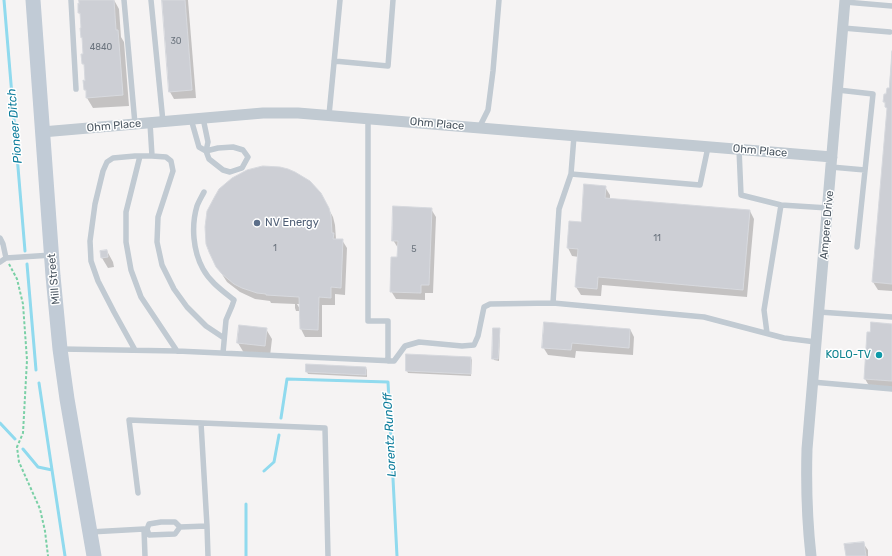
<!DOCTYPE html>
<html>
<head>
<meta charset="utf-8">
<style>
	body { margin:0 }
	canvas { display:block; background:#f5f3f3 }
</style>
</head>
<body>
<canvas width="892" height="556"></canvas>
<script>
const context = document.querySelector('canvas').getContext('2d');
context.lineJoin = 'round';
function paint(path, color) { context.fillStyle = color; context.fill(path, 'evenodd'); }
function trace(path, color, width, dash) { context.strokeStyle = color; context.lineWidth = width; context.lineCap = dash ? 'butt' : 'round'; context.setLineDash(dash || []); context.stroke(path); }
function write(font, color, halo, rows, align = 'center') {
  context.font = font + ' Rubik,sans-serif'; context.lineWidth = 3; context.setLineDash([]); context.textBaseline = 'middle'; context.strokeStyle = halo; context.fillStyle = color; for (const [text, x, y, turn = 0] of rows) {
    context.save(); context.translate(x, y); context.rotate((+turn || 0) * Math.PI / 180); context.textAlign = isNaN(turn) ? turn : align; if (halo) context.strokeText(text, 0, 0); context.fillText(text, 0, 0); context.restore();
  }
}
const shadow = new Path2D(`
	M80,0h34l5,9 2,28 3,5 5,64 -36,2 -6,-10v-5l-2,-4 1,-7 -1,-15 -2,-4 1,-7 -1,-16 -2,-3 1,-7 -1,-15 -2,-2z
	M163,0h25l8,98 -22,1 -4,-7z
	M892,64v227l-14,-1 -5,-8 15,-171 -4,-10 6,-12z
	M605,187l5,8v4l140,12 4,8 -7,78 -145,-12 -1,11 -20,-1 -5,-8 3,-30 -7,-1 -4,-8 2,-26 11,1z
	M325,202l8,15 2,8 1,14v1h6l5,8 -2,47 -10,-1v11h-13v32h-17l-4,-8v-18h-5l-1,-3v-4l-24,-1 -1,-2 -15,-2 -15,-7 -13,-10 -9,-14zM297,304h3v5z
	M431,209l5,8 -3,76h-8v7l-29,-1 -5,-8 7,-33v-10l-5,-8z
	M107,251l6,11 1,5 -6,1 -6,-10z
	M892,325v66l-21,-2 -6,-10 6,-46z
	M266,329l6,10 -2,17 -26,-3 -6,-10z
	M499,329l1,3 -1,29 -5,-1 -1,-2z
	M630,329l4,8 -1,18 -57,-4 -1,7 -27,-3 -5,-8z
	M471,358l1,2 -1,16 -63,-3 -1,-2z
	M307,365l59,3 1,2v7l-59,-3 -1,-2z
	M863,543l5,7v6h-21z`);
const stream = new Path2D(`
	M4,0l21,251
	M27,264l9,106
	M39,383l13,87
	M281,418l6,-39 101,3 9,174
	M0,423l15,16
	M23,449l15,18 14,3 13,86
	M264,471l10,-9 5,-27
	M246,504v52`);
const building = new Path2D(`
	M79,0h35l2,30h2l5,65 -37,3v-8h-2l-1,-10 2,1 -1,-17h-2l-1,-10h2l-1,-17 -1,1 -1,-10h1l-1,-15h-2v-10l1,1z
	M162,0h23l7,90 -23,2z
	M892,51v233l-20,-2 15,-174 -2,-1v-5h-2l1,-8h2l1,-6h2z
	M263,166l17,1 8,2 7,3 15,9 11,12 8,15 2,8 1,17h2l-1,6h10l-2,49 -10,-1v11l-12,-1 -1,33 -18,-1 -1,-32 -33,-2v-1l-9,-1 -15,-5 -8,-4 -12,-10 -6,-7 -7,-15 -3,-8 -1,-17 2,-16 8,-15 4,-7 13,-11 15,-8z
	M584,184l22,2 -1,12 145,12 -7,80 -145,-13 -1,12 -22,-2 3,-38 -11,-1 2,-27 12,1z
	M393,206l39,2 -3,77h-8v8l-31,-1 1,-35h6l1,-16h-6z
	M107,250l1,7 -7,1 -1,-7z
	M544,322l86,7 -1,19 -57,-5 -1,7 -29,-2z
	M871,322l21,2v57l-28,-2 3,-47h3z
	M239,325l28,3 -2,18 -28,-3z
	M493,328h7l-2,31h-6z
	M406,354l65,3v17l-65,-3z
	M306,364l60,3v8l-60,-3z
	M864,542l2,14h-20l-2,-12z`);
const path = new Path2D(`
	M9,264l8,15 6,25 4,56 -4,73 -6,14 2,15 21,47 5,22 3,25`);
const service = new Path2D(`
	M71,0l5,89
	M124,0l11,124
	M151,0l12,122
	M845,2l47,4
	M843,28l47,4
	M334,61l54,5 5,-66
	M838,90l35,4 -16,153
	M329,115l11,-115
	M368,118v203h20v40
	M191,119l8,28 7,4 2,-9 -5,-24
	M150,123l2,33
	M479,128l9,-18 5,-39 6,-71
	M574,136l-3,38 129,11 8,-38
	M233,147l10,3 5,7 -6,11 -12,4 -7,-2 -14,-11 -3,-8 12,-3z
	M739,149l2,46 40,10 47,3
	M140,156l-14,56v30l5,28 10,27 36,54
	M831,167l34,3
	M571,174l-12,35 -6,94 151,14 80,21 32,4
	M204,192c-2,4 -5,9 -7,14 -6,20 -4,45 6,63 7,13 20,22 31,31l-2,6 -6,14 -3,33
	M0,238l3,6 3,14
	M0,262l6,-4 46,-3
	M819,312l73,5
	M767,333l-3,-23 17,-105
	M61,349l116,2 217,10 11,-15 14,-4 43,4 12,-1 4,-9 6,-29 6,-3 63,-1
	M135,350l-21,-38 -16,-31 -7,-20 -1,-20 5,-37 8,-33 4,-9 6,-4 22,-2h17l14,1 5,4 2,10 -15,46 -1,25 5,23 12,24 13,18 19,19 18,12
	M812,382l80,7
	M201,423l6,103
	M138,493l-9,-73 196,8 3,128
	M161,522h14l5,5 -5,7 -26,1 -2,-6 2,-5z
	M180,527l27,-1 1,30
	M90,532l54,-3 1,27`);
const minor = new Path2D(`
	M42,132l221,-19h35l534,44
	M811,556c-4,-36 -5,-71 -4,-107l38,-449`);
const secondary = new Path2D(`
	M33,0l20,276 7,73 7,50 27,157`);
const markers = [
	[257,223,4,"#5c6f8a"],
	[879,355,4,"#0f9aa8"]
];
const numberNames = [
	["30",176,41],
	["4840",101,47],
	["11",657,238],
	["1",275,248],
	["5",414,249]
];
const streetNames = [
	["Ohm Place",437,124,5],
	["Ohm Place",114,126,-5],
	["Ohm Place",760,151,5],
	["Ampere Drive",827,225,-85],
	["Mill Street",54,279,-95]
];
const serviceNames = [
	["NV Energy",265,223]
];
const cultureNames = [
	["KOLO-TV",871,355]
];
const waterNames = [
	["Pioneer Ditch",15,126,-95],
	["Lorentz RunOff",390,435,-93]
];
paint(shadow, '#0003');
trace(stream, '#90daee', 3);
paint(building, '#cdcfd5');
trace(building, '#d7d9de', 1);
trace(path, '#7ad0a6', 2, [3, 2]);
trace(service, '#c1cad2', 5.5);
trace(minor, '#c1cad2', 11);
trace(secondary, '#c1cbd6', 15);
for (const [x, y, r, color] of markers) { const dot = new Path2D(); dot.arc(x, y, r, 0, 2 * Math.PI); context.fillStyle = color; context.fill(dot); trace(dot, '#fff', 1.5); }
write('9px', '#6b747e', null, numberNames);
write('11px', '#4a5661', '#fff', streetNames);
write('11px', '#4e5e75', '#fff', serviceNames, 'left');
write('11px', '#0d838f', '#fff', cultureNames, 'right');
write('italic 12px', '#0c7c9b', '#fff', waterNames);
</script>
</body>
</html>
